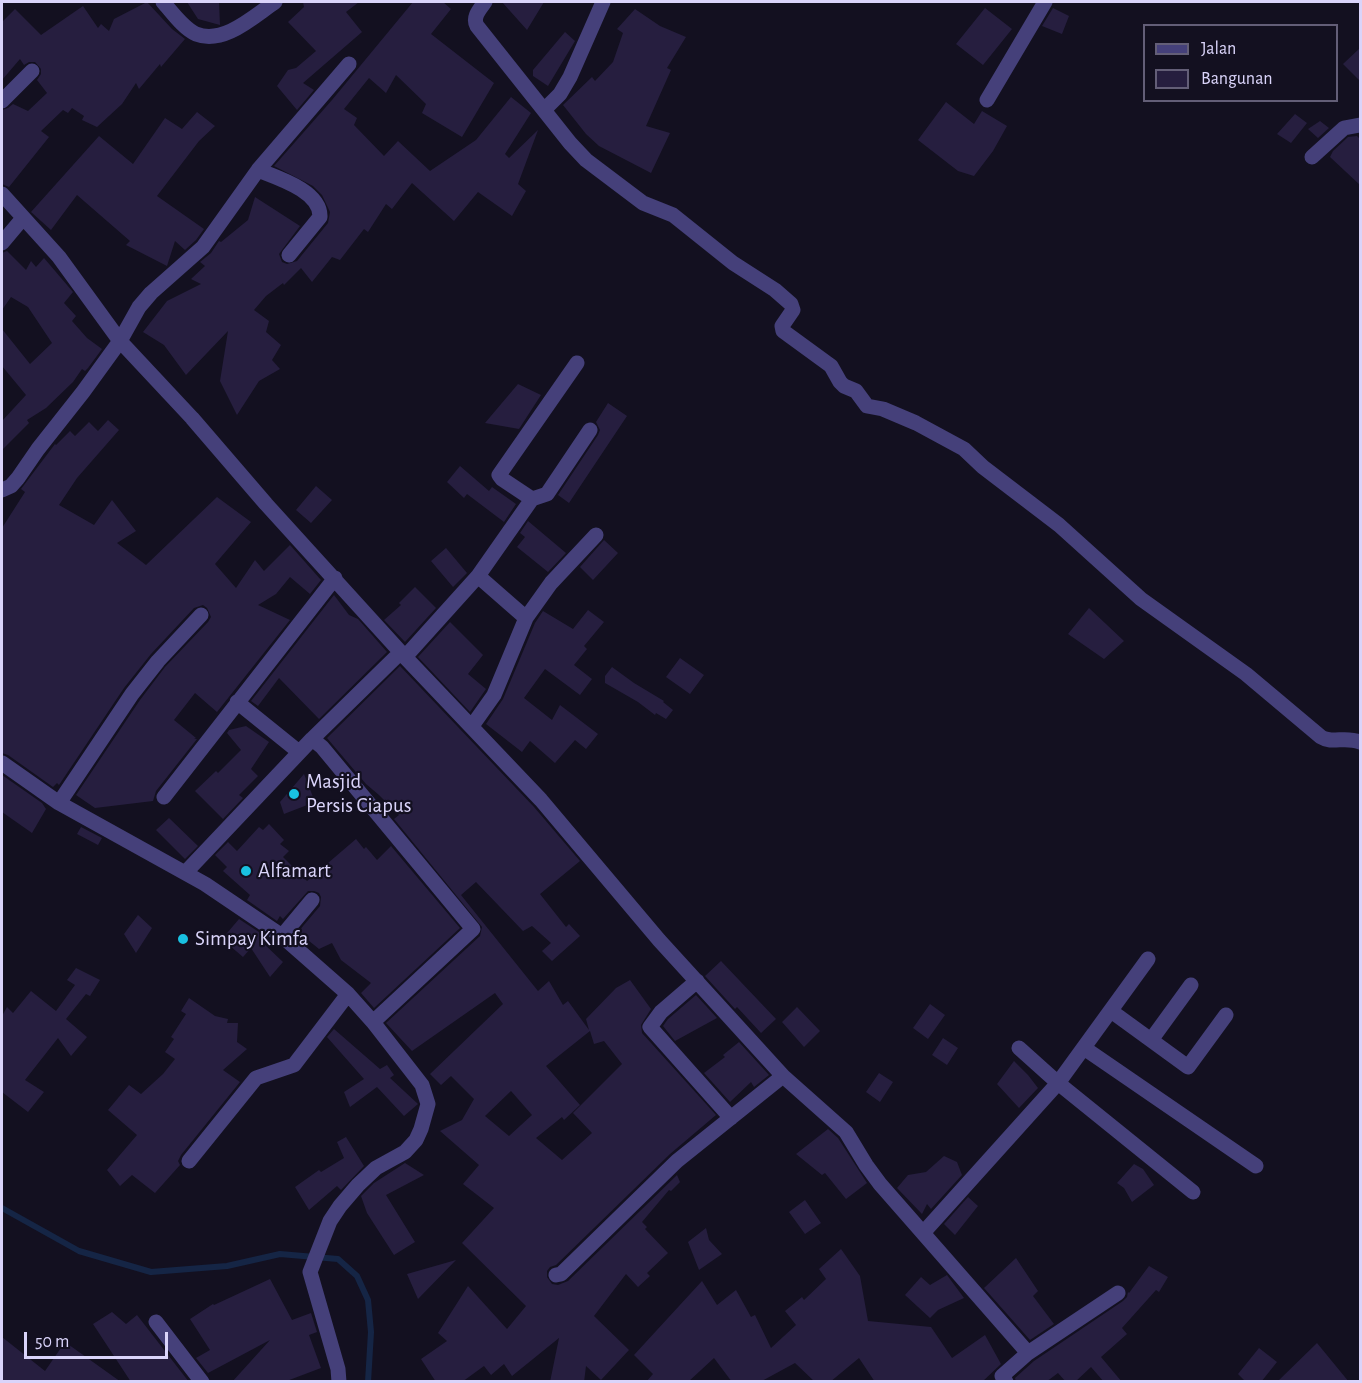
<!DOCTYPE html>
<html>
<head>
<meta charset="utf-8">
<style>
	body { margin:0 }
	#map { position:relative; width:1362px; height:1383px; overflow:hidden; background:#131020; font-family:"Alegreya Sans",sans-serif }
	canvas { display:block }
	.frame { position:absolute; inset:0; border:3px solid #dad4fa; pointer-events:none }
	.legend { position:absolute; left:1143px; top:24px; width:195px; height:78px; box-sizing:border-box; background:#131020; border:2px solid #635e77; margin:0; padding:8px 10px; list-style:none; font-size:18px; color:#dad4fa }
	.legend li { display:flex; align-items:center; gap:12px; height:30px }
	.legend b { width:30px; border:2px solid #635e77 }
	.scale { position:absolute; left:24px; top:1332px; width:144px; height:27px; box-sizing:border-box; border:3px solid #dad4fa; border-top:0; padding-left:8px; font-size:18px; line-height:21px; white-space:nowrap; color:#dad4fa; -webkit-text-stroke:4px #131020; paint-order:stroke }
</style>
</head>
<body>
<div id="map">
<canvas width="1362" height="1383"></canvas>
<div class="frame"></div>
<ul class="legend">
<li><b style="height:8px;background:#45407a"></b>Jalan</li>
<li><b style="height:16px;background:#261e3f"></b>Bangunan</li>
</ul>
<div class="scale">50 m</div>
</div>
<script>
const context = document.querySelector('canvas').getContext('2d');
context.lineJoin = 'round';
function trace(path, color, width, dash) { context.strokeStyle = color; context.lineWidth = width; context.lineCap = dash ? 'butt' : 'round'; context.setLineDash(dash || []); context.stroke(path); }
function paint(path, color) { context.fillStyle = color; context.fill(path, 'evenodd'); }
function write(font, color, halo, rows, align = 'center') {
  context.font = font + ' "Alegreya Sans",sans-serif'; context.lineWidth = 4.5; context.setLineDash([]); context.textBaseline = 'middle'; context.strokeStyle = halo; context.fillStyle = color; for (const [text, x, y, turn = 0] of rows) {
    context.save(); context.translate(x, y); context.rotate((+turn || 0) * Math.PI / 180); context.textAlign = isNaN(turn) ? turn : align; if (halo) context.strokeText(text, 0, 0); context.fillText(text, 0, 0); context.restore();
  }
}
const stream = new Path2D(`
	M2,1208l77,43 72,21 76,-6 53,-12 58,5 19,17 11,24 3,32 -3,50`);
const building = new Path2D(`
	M147,2l25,27 13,10 -24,28 -1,-3 -21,25 -3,-6 -14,21 -25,23 -15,-7 2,-4 -12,-8 -4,5 -5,-3 -22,21 8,6 -40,50 -7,-3v-74l6,-2 5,-4 15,7 19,-18 -10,-13 4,-6v-5l-6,-7h-6l-5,3 -4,-6 -18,21v-58l13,-13 26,26 42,-29 15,22 3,-4 8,7 5,-12z
	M187,2h32l1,23 -22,-6z
	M303,2h56l-13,10 16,20 -59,51 11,7 -17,20 -20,-24 11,-16 8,-2 20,-17 -28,-29 16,-15z
	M413,2h30l8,7 -20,25 63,49 -32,54 -40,-24 4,-9 -30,-29 -10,18 -17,-15 -25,31 13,9 -3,7 30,31 14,-15 32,30 46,-31 35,-43 20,16 -26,41 4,4 29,-28 -20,54 8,7 -14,25 -34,-24 -24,29 -42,-38 -20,26 -6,-5 -18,28 -4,-3 -24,31 -8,-3 -20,25 -11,-14 -17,17 -1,-2 -17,13 -12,14 15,11 -3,11 15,13 -9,15 8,9 -21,12 -22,34 -17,-34 8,-50 -42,44 -22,-30 -21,-13 24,-31 34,-17 -10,-5 14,-13 -5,-4 11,-9 8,-12 2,1 27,-22 7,-23 45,29 -21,28 3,8 5,2 10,-3 31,-38 2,-11 -8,-17 -9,-9 -39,-20 58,-66z
	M502,2h42l-17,28z
	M985,8l27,21 -29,36 -27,-21z
	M1053,8l16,8 -7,18 -20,-8z
	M635,9l25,17 26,11 -19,31 4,2 -25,56 24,7 -19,40 -52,-27 -13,-12 -23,-29 29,-28 3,4 18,-19 10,-29 -6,-4z
	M565,32l10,9 -27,45 -15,-10v-6z
	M1360,48v33l-17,-17z
	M946,102l28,22 8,-13 25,15 -14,25 -19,25 -16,-5 -40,-31z
	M197,112l18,14 -16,15 -42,55 47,33 -8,11 -11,10 -10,-9 -8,25 -41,-21 4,-4 -53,-46 -26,35 -20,-18 68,-76 34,28 32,-46 17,11z
	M1295,114l12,9 -16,20 -14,-9z
	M1320,121l9,7 -11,10 -10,-9z
	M1357,136l3,3v46l-30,-28 3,-6 15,-14z
	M7,251l19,19 5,-9 5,6 8,-9 29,34 -9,11 12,13 -4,5 15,17 15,11 -14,19 -3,3 -3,-2 -9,13 -27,26 -19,12 2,3 -27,27v-29l24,-26 -24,-29v-37l28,35 22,-21 -24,-36 -17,-10 -9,13v-57z
	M518,384l23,11 -22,34 -34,-6z
	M608,403l19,13 -58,87 -11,-8 40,-60 2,-5 -4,-8z
	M108,420l11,10 -42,48 -18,27 35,20 18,-25 24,31 -19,12 29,22 71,-68 34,25 -36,42 21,24 19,-28 9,11 26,-26 31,35 -11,14 -20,-17 -14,17 -18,11 32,15 -73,92 -22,-19 -21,27 22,18 -2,1h3l-41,52 -3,10 -58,7 -19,-13 64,-95 25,-33 43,-45 3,-5 -4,-9 -4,-3 -9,3 -43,46 -27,34 -65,97 -2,-2 -4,4 -45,-32 -6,-2v-225l23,-36 -4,-3 34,-45 1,1 14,-14 5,5 14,-14 9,9z
	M460,466l29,25 3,-4 24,17 -12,18 -37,-28 -3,4 -17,-16z
	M316,486l16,14 -21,23 -15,-13z
	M528,521l38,32 -18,19 -31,-25 8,-10 -5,-4z
	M604,540l14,13 -25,27 -13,-13z
	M446,548l21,25 -14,14 -22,-26z
	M415,587l21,21 -31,34 -21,-22 17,-15 -2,-2z
	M334,595l15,20 9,4 29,33 -68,67 -40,-41 -21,28 -7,-5z
	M1089,608l35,33 -20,18 -36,-25z
	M588,610l16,12 -20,24 3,3 -13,16 18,14 -12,16 -35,-26 -21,29 28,22 8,-15 38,29 -12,15 -11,-9 -20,23 -25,-22 -8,11 -36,-28 17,-25 32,-76 8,-12 30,18z
	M450,622l33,33 -15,19 18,15 -16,23 -52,-55z
	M680,658l24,17 -14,19 -24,-17z
	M400,666l134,141 46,54 -40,33 26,33 3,-3 11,12 -28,25 -10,-10 9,-8 -19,-17 -9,5 -47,-49 -15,13 77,96 11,-10 14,24 5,-4 21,29 -3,-11 30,-31 14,-8 21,29 -10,16 1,8 74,82 -46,39 -114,111 -6,2 -3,4v6l5,7 6,1 10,-4 109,-106 3,7 -9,9 -2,-1 -27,32 5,5 -2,2 23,24 -21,20 3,3 -12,11 -12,-13 -32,42 35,34 -28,30 -15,-14 -2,16h-34l9,-44 -47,38 -8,-12 -13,11 -7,-9 -22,16h-26l-15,-23 26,-18 -9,-8 30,-47 39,43 19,-23 -64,-63 32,-35 -31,-24 16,-19 -39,-34 22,-11 12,-21 -23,-23 -10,9 -11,-11 73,-70 -8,-11 -83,58 -26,-28 94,-87 2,-9 -88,-108 5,-4 -20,-20 -13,-11 -39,-46zM590,1031l4,13 10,-3 18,23 -49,49 19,20 -30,27 -26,-22 26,-21 2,3 16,-15 -34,-39zM511,1091l21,24 -23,21 -24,-20z
	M612,667l22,16 30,18 -1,1 10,8 -7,9 -10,-6 -1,2 -17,-13 -33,-19v-7z
	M246,726l23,16 -18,27 7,7 -19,19 4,3 -20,21 -28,-28 21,-20 2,2 23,-23 -14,-17 2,-3z
	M304,774l11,28 -31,12 -4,-12z
	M2,775l40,28 4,6 -14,24 -30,-21z
	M169,818l29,28 -13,13 -29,-29z
	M269,824l15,16 -4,4 9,7 -6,6 24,24 49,-42 8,10 2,-2 11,13 14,-14 69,82 -86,80 -13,-15 10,-10 -30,-23 -9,-17 -13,6 -21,-17 22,-26 1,-9 -2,-4 -5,-2h-6l-25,28 -3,-3 -3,5 -30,-21 3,-5 -27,-24 4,-4 -12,-12 13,-13 9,9 22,-24 4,3z
	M81,827l21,11 -4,7 -21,-11z
	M138,915l14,13 -16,25 -12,-19z
	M239,919l26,17 -4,5 22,21 -13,15 -19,-29 -8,9 -21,-18z
	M721,961l55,58 -15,14 -24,-26 -2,2 -30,-33z
	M76,968l24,12 -10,16 -4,-2 -20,25 21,18 -16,19 -13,-18 -33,42 19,12 -16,20 -26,-20v-76l5,-9 6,6 18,-22 25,20 19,-26 -8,-5z
	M696,995l21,23 -42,23 -12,-15 5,-7z
	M189,998l26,18 13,3 -1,4h11l-1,19 10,7 -24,21 17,12 -59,73 -3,6 2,4 -25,28 -23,-18 -12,11 -13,-16 30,-35 -29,-25 21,-25 12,9 22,-20 12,-15 -10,-7 9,-13 -3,-2 15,-23 -5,-3z
	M930,1004l15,11 -17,24 -15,-11z
	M797,1007l23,24 -16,16 -22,-25z
	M334,1029l46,40 7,-4 7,10 -4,3 28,26 -14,12 -27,-29 -27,20 -6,-15 20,-13 -37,-42z
	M943,1038l15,10 -11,17 -15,-10z
	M739,1042l30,33 -15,12 -3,-5 -21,20 -26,-29 21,-16 -2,-2z
	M1014,1061l14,14 10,13 -19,20 -22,-24z
	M879,1073l14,9 -13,20 -14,-10z
	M828,1129l10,9 29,45 -21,16 -21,-26 -3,2 -26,-21z
	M346,1137l18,29 -23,24 -4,-4 -28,24 -14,-23 24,-17 2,2 23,-14 -7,-16z
	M944,1156l13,6 5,13 -31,34 -4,-5 -5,10 -25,-26 11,-13 18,-3z
	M405,1163l19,12 -38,20 29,47 -21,13 -27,-42 -6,-17 13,-13z
	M1134,1164l9,5 11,16 -22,17 -8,-14 -7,-5z
	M968,1197l10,9 -23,29 -11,-11z
	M805,1200l16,23 -16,11 -16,-22z
	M706,1228l3,12 13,14 -23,16 -11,-28z
	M841,1249l19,27 8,45 63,6 21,31 33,-23 16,29 -19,18h-107l-16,-24 -29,24h-15l-20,-19 -35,19h-28l-18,-24 -26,24h-42l7,-8 -19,-19 68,-74 15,24 19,-15 15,27 4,-2 16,33 25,-23 -11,-14 17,-14 2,3 22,-21 -7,-10z
	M1016,1258l22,33 -5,5 21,28 -24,16 -46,-52z
	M456,1260l-38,39 -11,-25z
	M1149,1266l19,11 -9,15 -3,-2 -34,38 5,6 -26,23 21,25h-18l-13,-15 -16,15h-9l-8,-9 -12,9h-30l-1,-4 19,-17 89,-60 4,-4 1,-5 1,1z
	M947,1275l17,23 -26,12 -8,8 -25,-23 16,-18 9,8z
	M270,1279l22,41 19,-7 6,19 -8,3 12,33 -37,14h-52l38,-42 -62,33 -12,-15 14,-8 -20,-31 23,-15 1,1z
	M112,1312l14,12 11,-9 52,67h-58l-38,-58z
	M2,1337l43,34 20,-29 56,40h-119z
	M1317,1343l32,39h-72z
	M1259,1348l18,14 -16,20h-15l-8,-8z`);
const street = new Path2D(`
	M163,2c9,10 20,26 33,32 28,11 58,-18 79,-32
	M485,2c-5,7 -13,15 -8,24l93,117 16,17 57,43 30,12 60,48 42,27 16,14 2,6 -11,16 1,5 48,35 9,16 4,4 12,5 11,15 16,3 33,14 48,26 19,18 76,58 82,74 105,75 75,63c11,7 24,-1 39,5
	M987,100l58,-98
	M2,101l30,-30
	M544,110l16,-16 10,-17 33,-75
	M1312,157l32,-29 16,-3
	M258,170c20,8 63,21 62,47l-31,38
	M2,194l57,63 61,84 72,77 74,86 139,153 136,143 118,140 124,136 63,56 20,33 14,19 148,169 -26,23 4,6
	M2,243l21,-25
	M2,490l9,-4 7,-8 20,-29 45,-57 37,-51 19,-34 12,-14 52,-46 55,-77 91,-106
	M532,499l15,-5 43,-64
	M478,576l54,-77 -30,-20 -3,-4 78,-112
	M405,657l73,-81 48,42 25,-35 45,-48
	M237,702l62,50
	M472,726l22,-31 32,-77
	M312,739l89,-87
	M2,763l57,40 146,81 77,52 66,58 25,28 49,63 6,19 -7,25 -5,11 -11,12 -29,16 -18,17 -18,21 -10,15 -20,51 28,97 1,13
	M164,797l171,-219
	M59,803l73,-109 26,-33 43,-46
	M186,872l126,-133 10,8 151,182 -100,93
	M282,936l30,-36
	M697,981l-36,31 -11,15 81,91
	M1111,1011l77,56 38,-52
	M1151,1040l40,-55
	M1019,1048l39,35 135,109
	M1084,1048l172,118
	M189,1161l67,-83 38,-13 54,-71
	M923,1233l135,-150 90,-124
	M556,1275l5,-1 116,-113 106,-85
	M156,1322l46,60
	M1028,1353l90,-60`);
const markers = [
	[294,794,6,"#19c1e1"],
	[246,871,6,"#19c1e1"],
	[183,939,6,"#19c1e1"]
];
const poiNames = [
	["Masjid",306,782],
	["Persis Ciapus",306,806],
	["Alfamart",258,871],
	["Simpay Kimfa",195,939]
];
trace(stream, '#152545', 6);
paint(building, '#261e3f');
trace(street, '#45407a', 15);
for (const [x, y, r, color] of markers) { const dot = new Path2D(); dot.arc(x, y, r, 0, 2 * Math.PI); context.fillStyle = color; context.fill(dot); trace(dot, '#131020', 2); }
write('21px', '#dad4fa', '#131020', poiNames, 'left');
</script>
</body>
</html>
